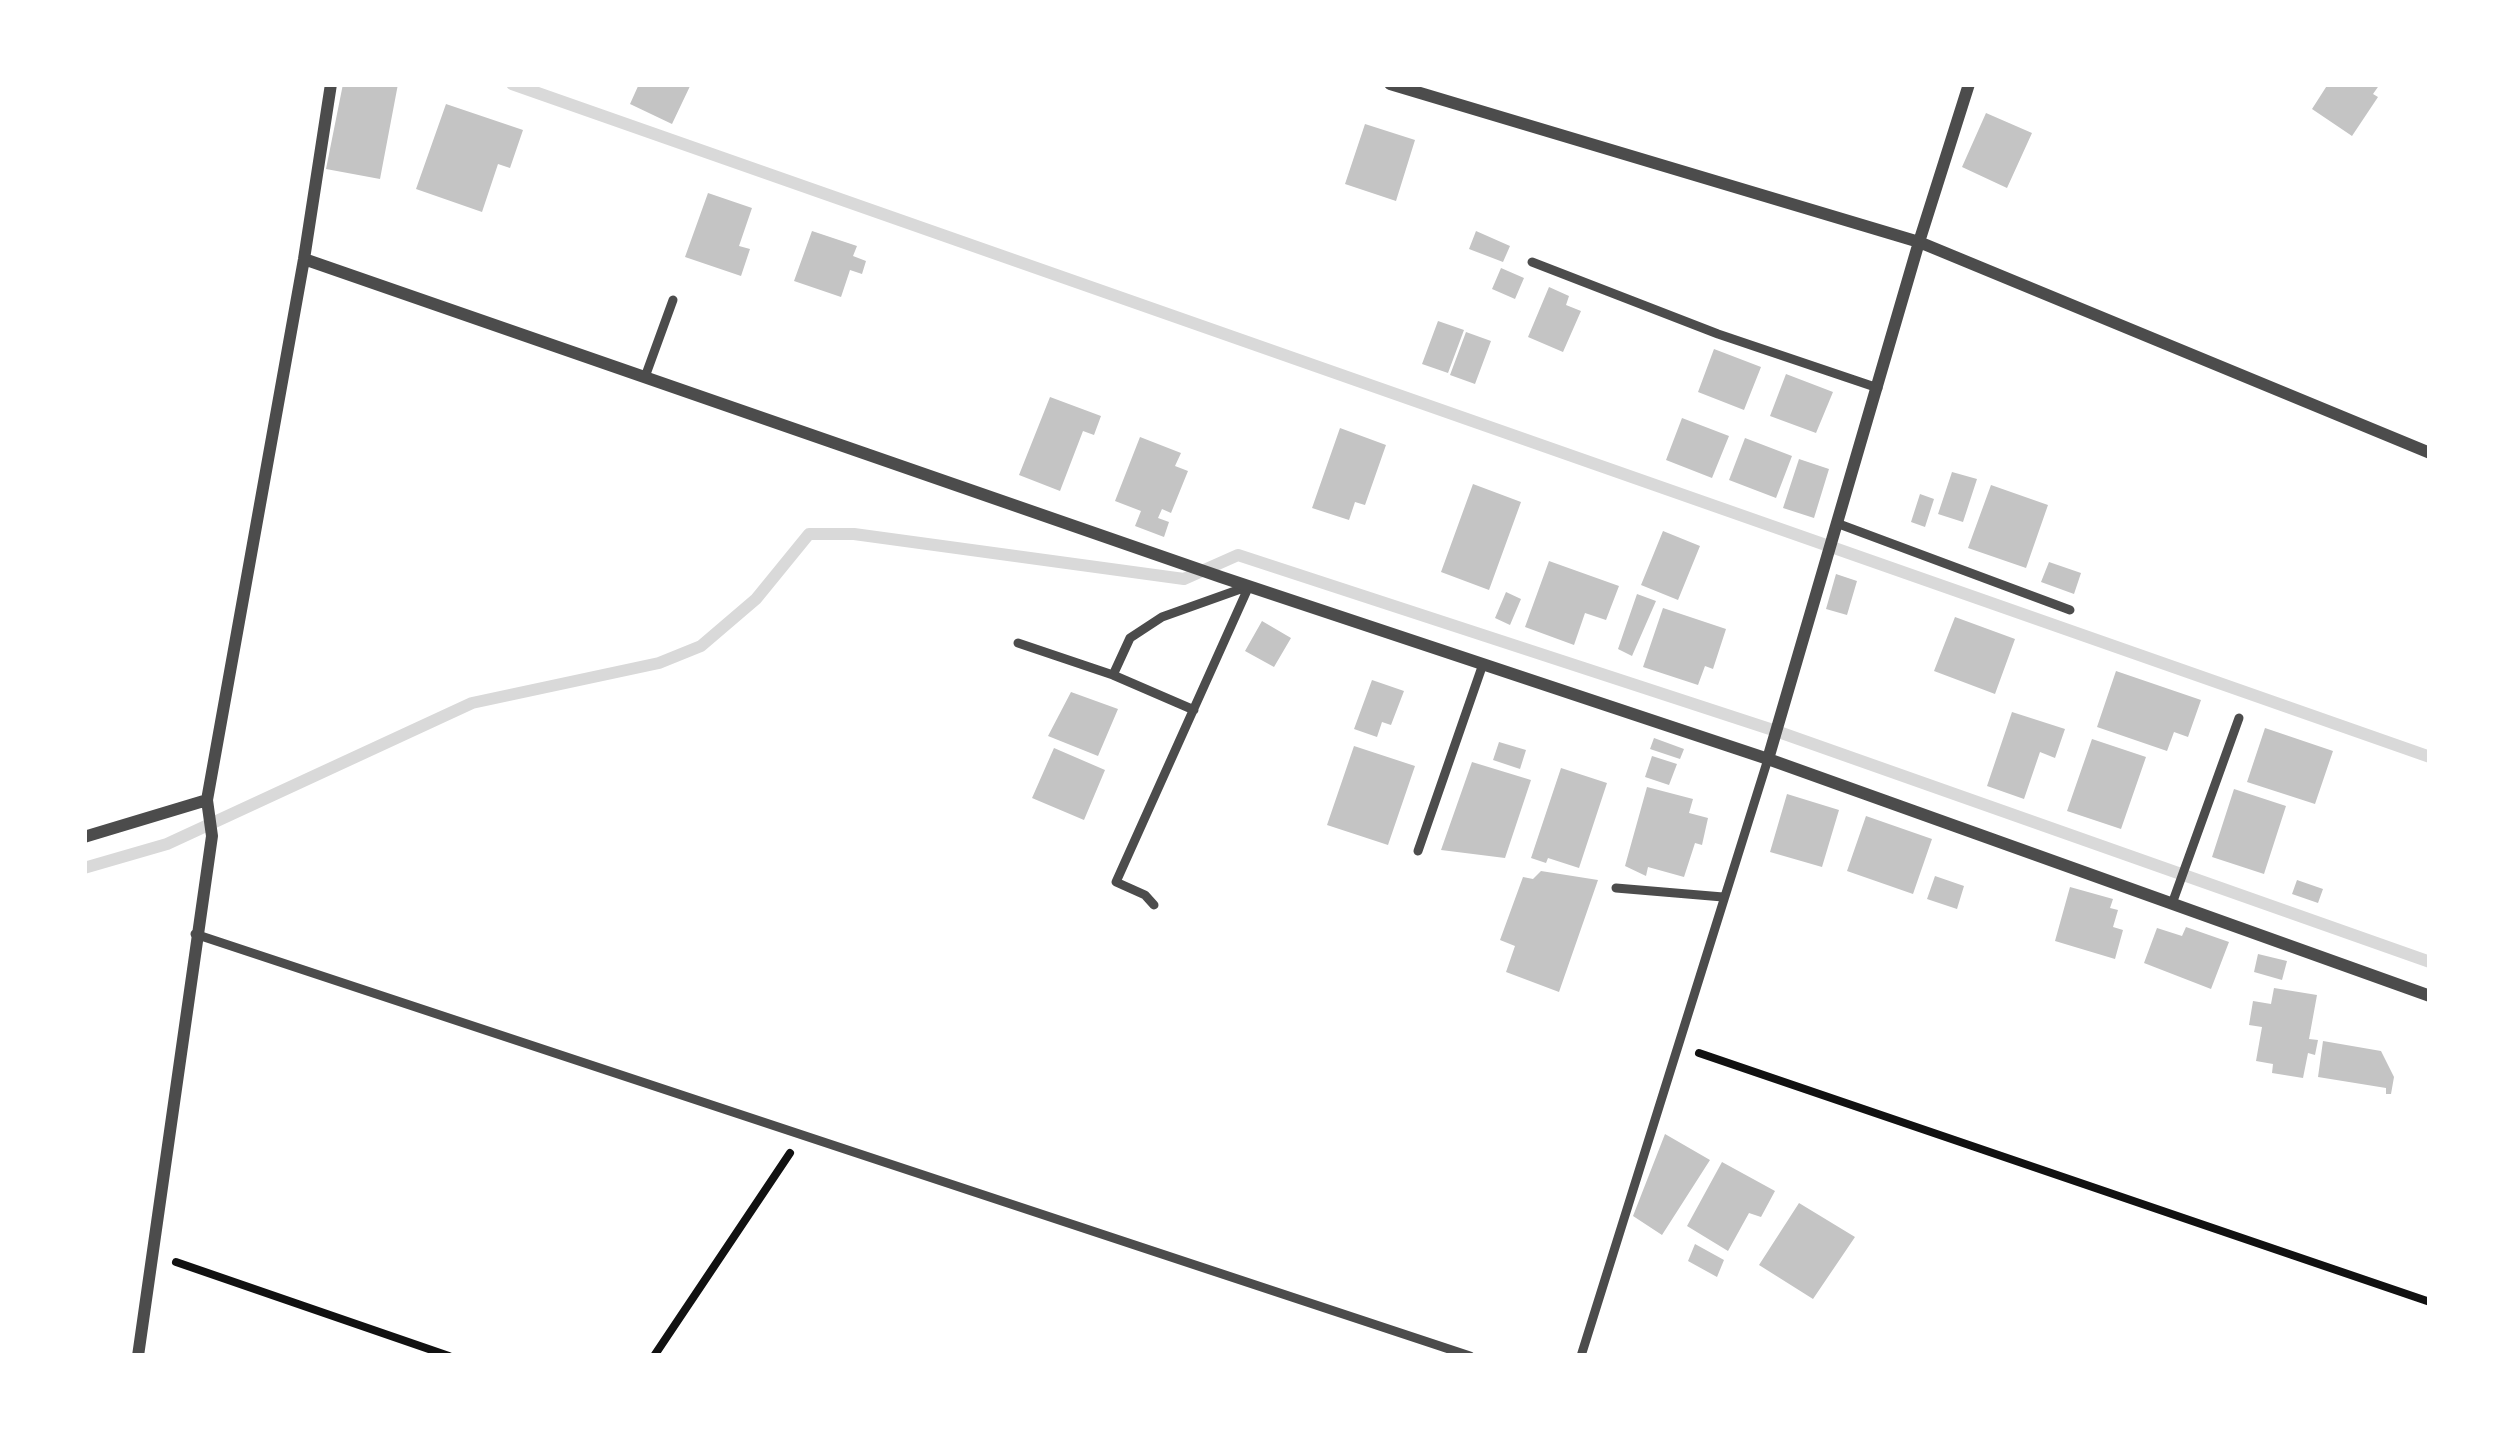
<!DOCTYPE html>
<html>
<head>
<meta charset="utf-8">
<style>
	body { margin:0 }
	#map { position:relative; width:2514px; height:1440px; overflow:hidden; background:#fff; font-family:"Roboto Condensed",sans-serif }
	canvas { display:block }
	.frame { position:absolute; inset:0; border:87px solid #fff; pointer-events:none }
</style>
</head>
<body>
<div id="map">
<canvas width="2514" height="1440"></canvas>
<div class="frame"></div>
</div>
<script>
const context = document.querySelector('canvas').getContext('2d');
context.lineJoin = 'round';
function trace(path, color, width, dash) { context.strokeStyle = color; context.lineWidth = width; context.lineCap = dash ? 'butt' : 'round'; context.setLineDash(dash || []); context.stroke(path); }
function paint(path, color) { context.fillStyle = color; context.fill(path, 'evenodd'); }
const stream = new Path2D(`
	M512,84l1918,673
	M84,868l83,-24 305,-141 187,-40 42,-17 55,-47 53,-65h45l330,45 54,-24 538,176 654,231`);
const building = new Path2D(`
	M343,84h55l-18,95 -54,-10z
	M639,84h52l-19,40 -42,-20z
	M2328,84h52l-7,10 5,3 -26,39 -40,-27z
	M446,104l77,26 -13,38 -12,-4 -16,48 -66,-23z
	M1986,113l46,20 -25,55 -45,-21z
	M1365,124l50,16 -19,61 -51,-17z
	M708,193l44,15 -13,38 11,3 -9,27 -56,-19z
	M812,231l45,15 -4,10 13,5 -4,13 -12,-4 -9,27 -47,-16z
	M1476,231l34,15 -7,16 -34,-13z
	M1501,268l23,10 -9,21 -23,-10z
	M1549,287l20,9 -3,9 15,6 -18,41 -35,-15z
	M1438,321l26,9 -16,43 -26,-9z
	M1466,332l25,9 -16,43 -25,-9z
	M1714,349l47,18 -17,43 -46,-18z
	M1786,374l47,18 -17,41 -46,-17z
	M1050,397l51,19 -7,19 -11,-4 -23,60 -41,-16z
	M1682,418l47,18 -17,42 -46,-18z
	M1340,428l46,17 -21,60 -10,-3 -6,18 -37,-12z
	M1140,437l41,16 -6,13 13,5 -17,42 -9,-4 -4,9 11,4 -5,15 -29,-11 6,-15 -26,-10z
	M1745,438l47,18 -16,42 -47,-18z
	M1799,459l30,10 -15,49 -31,-10z
	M1952,472l25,7 -14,43 -25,-8z
	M1473,484l48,18 -32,88 -48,-18z
	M1991,485l57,20 -22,63 -58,-20z
	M1920,494l14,5 -9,28 -14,-5z
	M1663,531l37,15 -22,54 -37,-15z
	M1549,561l70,25 -13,34 -21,-7 -11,32 -49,-18z
	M2049,562l32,11 -7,21 -33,-12z
	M1836,574l21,7 -10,34 -21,-6z
	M1506,592l15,7 -11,26 -15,-7z
	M1637,594l19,7 -24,55 -14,-7z
	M1663,608l63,21 -13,40 -8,-3 -7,19 -55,-18z
	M1955,617l60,22 -20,55 -61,-23z
	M1262,621l29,17 -17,29 -29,-16z
	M2116,671l85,29 -13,37 -14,-5 -7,19 -70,-24z
	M1372,680l32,11 -13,34 -9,-3 -5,15 -23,-8z
	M1071,692l47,17 -20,47 -50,-20z
	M2012,712l53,17 -10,29 -15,-6 -16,47 -37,-13z
	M2265,728l68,23 -18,53 -68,-22z
	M1654,738l30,11 -4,10 -30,-10z
	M2092,739l54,18 -25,72 -54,-18z
	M1499,742l27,8 -6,19 -27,-9z
	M1354,746l61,20 -27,79 -61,-20z
	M1054,748l51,22 -21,50 -52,-22z
	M1652,756l25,8 -8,21 -24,-8z
	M1472,762l59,18 -26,78 -64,-8z
	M1561,768l46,15 -28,85 -31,-10 -2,5 -15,-5z
	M1647,787l46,12 -4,14 19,5 -6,27 -7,-2 -11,34 -36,-10 -2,9 -21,-10z
	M2234,789l52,17 -22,68 -52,-17z
	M1787,794l52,16 -17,57 -52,-15z
	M1866,816l66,23 -19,55 -66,-23z
	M1541,871l57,9 -39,112 -53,-20 9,-26 -15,-6 23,-63 10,2z
	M1935,876l29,10 -7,23 -30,-10z
	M2297,880l26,9 -5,14 -26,-9z
	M2070,887l43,12 -3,9 8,2 -5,17 10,3 -8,29 -60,-18z
	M2186,927l43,15 -18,47 -67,-26 13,-35 25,8z
	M2258,954l29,7 -5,19 -28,-8z
	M2274,988l43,7 -8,44 9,1 -3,15 -7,-2 -5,25 -31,-5 1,-9 -17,-3 6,-34 -13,-2 4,-24 18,3z
	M2323,1041l58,10 13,26 -3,17h-5v-6l-68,-11z
	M1665,1134l45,26 -48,75 -29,-19z
	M1722,1162l53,29 -14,26 -12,-4 -21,38 -41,-25z
	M1799,1203l56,34 -42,62 -54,-34z
	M1695,1244l29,16 -7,17 -29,-16z`);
const path = new Path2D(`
	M1699,1053l731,249
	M176,1262l273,94
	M654,1356l136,-203`);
const service = new Path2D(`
	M1532,262l186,72 160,54
	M645,377l28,-77
	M1839,524l231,86
	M1018,643l95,32 81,35
	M1113,675l17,-37 32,-21 87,-31
	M1418,851l65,-187
	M1616,888l107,9
	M2173,901l66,-183
	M1154,905l-9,-10 -29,-13 133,-296
	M195,934l1275,422
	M1581,1356l187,-597`);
const minor = new Path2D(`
	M1390,84l529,158 511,211
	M304,259l917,318 547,182 662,237
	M1768,759l151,-517 50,-158
	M84,837l123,-37 97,-541 27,-175
	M138,1356l74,-520 -5,-36`);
trace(stream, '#d9d9d9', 12);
paint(building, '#c4c4c4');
trace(path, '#111', 8);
trace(service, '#4c4c4c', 9);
trace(minor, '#4c4c4c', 12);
</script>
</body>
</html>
